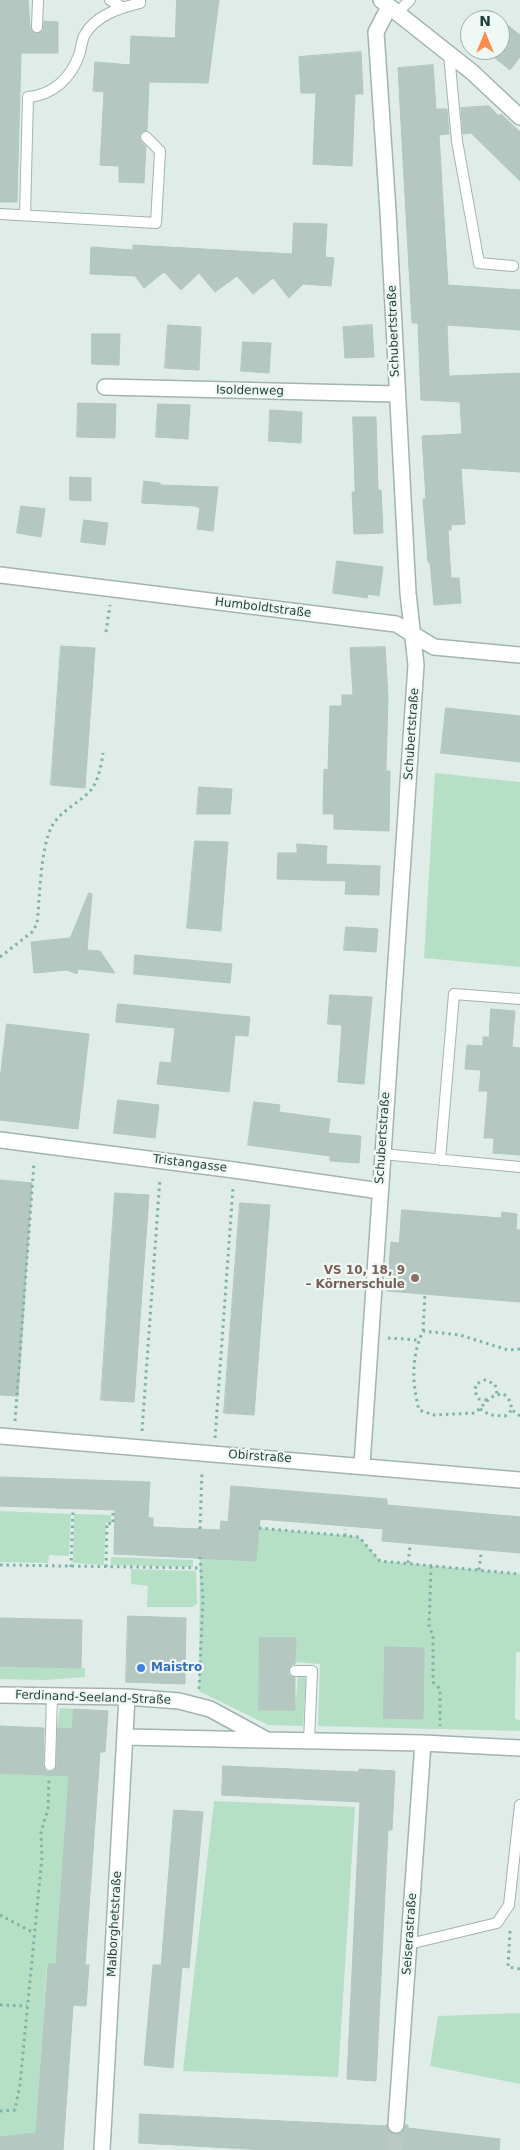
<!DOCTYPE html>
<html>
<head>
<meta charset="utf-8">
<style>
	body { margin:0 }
	#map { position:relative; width:520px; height:2150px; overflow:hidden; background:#e0ece8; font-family:"DejaVu Sans",sans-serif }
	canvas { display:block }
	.north { position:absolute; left:460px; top:10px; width:50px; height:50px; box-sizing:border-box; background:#f0f8f5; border:1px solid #9caeaa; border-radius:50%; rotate:0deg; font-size:14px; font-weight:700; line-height:20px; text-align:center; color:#1f3e39 }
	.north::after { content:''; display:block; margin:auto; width:18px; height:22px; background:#ff8c4b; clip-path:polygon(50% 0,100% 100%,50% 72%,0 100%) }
</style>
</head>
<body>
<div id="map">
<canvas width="520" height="2150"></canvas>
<div class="north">N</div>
</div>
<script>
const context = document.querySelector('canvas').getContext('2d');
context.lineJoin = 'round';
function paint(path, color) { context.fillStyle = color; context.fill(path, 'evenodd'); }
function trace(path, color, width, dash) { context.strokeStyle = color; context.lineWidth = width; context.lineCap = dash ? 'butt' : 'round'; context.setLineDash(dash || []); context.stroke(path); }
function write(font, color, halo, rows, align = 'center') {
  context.font = font + ' "DejaVu Sans",sans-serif'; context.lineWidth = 4.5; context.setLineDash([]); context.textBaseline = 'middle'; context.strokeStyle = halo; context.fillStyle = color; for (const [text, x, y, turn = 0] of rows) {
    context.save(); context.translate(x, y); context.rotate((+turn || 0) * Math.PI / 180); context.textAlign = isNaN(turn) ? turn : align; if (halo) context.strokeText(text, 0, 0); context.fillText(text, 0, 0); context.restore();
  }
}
const green = new Path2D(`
	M435,773l85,9v185l-96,-9z
	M0,1511l71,3 -2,42 -20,-1 -1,8 -48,-1z
	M74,1514l37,1v7l-5,1 -2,42 -31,-2z
	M259,1528l100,9 21,24 140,13v78h-4l-1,67 5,1v11l-202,-5 2,-62 -25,-2 1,-24h-36l-1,71 36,1 3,-34 8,2 -3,48 -35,-1 -69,-34 1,-134 56,4z
	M111,1557l82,3v7l-82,-2z
	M131,1569l65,2 1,33 -5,3h-45l1,-21 -17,-2z
	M0,1666l85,2v9l-40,3 -45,-1z
	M60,1708l14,1 -18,255h-9l-11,169 -36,4v-364l53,2 -3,-3z
	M214,1801l141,6 -17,270 -155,-6z
	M520,2013v71l-90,-18 8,-50z`);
const building = new Path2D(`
	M0,0h28l2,27 4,6 3,1 6,-3 1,-10 14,1v31h-37l-4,149h-17z
	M177,0h42l-11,83 -59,-1 -2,48 -5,2 -3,4 2,5 5,6 -2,36 -25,-1v-16l-19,-1 4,-73 -11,-1 2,-29 35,3 1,-29 44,2z
	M488,10l32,25v22l-10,13 -25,-20h15v-30h-19z
	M361,52l2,42h-8l-3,72 -39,-2 3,-71h-15l-2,-36z
	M433,65l3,44h11l2,25 -10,1 9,150 72,5v40l-73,-5 2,51 71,-3v99l-59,-4 4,56 -14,1v5h-3l3,48h8l2,25 -27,2 -4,-43h-2l-5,-63h3l-4,-63 40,-2 -2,-32 -39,-2 -3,-77h-6l-14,-255z
	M489,106l10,10 2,-2 19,18v49l-49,-48 -8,1 -2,-26z
	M294,223l33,1 -2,33 9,1 -3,28 -28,-2 -14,14 -16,-20 -20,16 -16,-18 -22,16 -16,-19 -18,17 -17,-18 -20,16 -9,-12 -45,-2 1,-27 42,3v-5l159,9z
	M168,325l33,2 -2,43 -34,-2z
	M372,325l2,32 -29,1 -2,-31z
	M92,334h28l-1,31 -27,-1z
	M243,342l28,1 -2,30 -28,-2z
	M78,403l38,1 -1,34 -38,-1z
	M158,404l32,1 -2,34 -32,-2z
	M270,410l32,2 -1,31 -32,-2z
	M353,417h23l2,73h3l2,43 -29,1 -2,-42h3z
	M70,477l21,1v23l-21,-1z
	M144,481l16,2v2l58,2 -5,44 -16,-2 3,-21 -5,-2 -53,-3z
	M21,506l24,3 -4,28 -24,-4z
	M84,520l24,3 -3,22 -24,-3z
	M337,561l46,6 -4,29 -11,-2 -1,4 -34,-5z
	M61,646l34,2 -10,140 -34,-3z
	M385,647l3,49 -2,75h4l-1,60 -55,-2v-15h-11l1,-45 4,1 2,-64h12v-11h11l-3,-47z
	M446,708l74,8v46l-79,-9z
	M199,787l33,2 -2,25h-33z
	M195,841l33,1 -7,89 -34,-3z
	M297,844l30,2 -1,18 54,2 -1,29 -34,-1 1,-13 -69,-2 1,-26h19z
	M89,893l3,1 -5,56 13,1 15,22 -37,-4 -1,5 -10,-4 -33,3 -3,-31 39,-4z
	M346,927l32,2 -2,23 -32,-2z
	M135,955l97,9 -2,19 -96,-9z
	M330,995l42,2 -8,87 -26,-2 4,-57 -14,-1z
	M118,1004l132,13 -2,19 -13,-1 -6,57 -72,-8 3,-22 11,1 4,-35 -59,-6z
	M491,1009l24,2 -3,36 8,1v107l-27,-2 1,-15h-10l4,-47h-9l2,-21 -16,-1 2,-24 16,1v-9h6z
	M7,1024l82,10 -11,95 -78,-9v-40z
	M118,1100l41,5 -4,33 -41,-5z
	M254,1102l26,3 -1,7 51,7 -2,14 33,3 -2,27 -29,-2v-5l-82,-11z
	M0,1180l32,3 -14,213 -18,-1z
	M115,1193l34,2 -15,207 -33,-2z
	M240,1203l30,2 -16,210 -30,-2z
	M402,1210l99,8 1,-6 15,2 -1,16h4v72l-133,-11 4,-49 8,1z
	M0,1477l150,5 -2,36h5v9l67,3 1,-9 7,1 3,-36 156,13v6l133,12v36l-138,-12 1,-12 -123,-10 -4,42 -142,-7 1,-44 -115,-4z
	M128,1616l58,2 -1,66 -59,-2z
	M0,1618l82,2 -1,48 -81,-2z
	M260,1638h36l-1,26 -4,1 -3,6 1,4 6,3v32h-36z
	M385,1647l39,1 -1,71 -39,-1z
	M74,1709l34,2 -3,41h-5l-15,213h4l-3,41 -13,-1 -10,145h-63v-13l36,-4 12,-169h8l13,-188 -69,-3v-47l44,2 -1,37 3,6 4,1 4,-1 3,-5 1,-38 14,1z
	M223,1766l136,6v-3l36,2 -3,59h-4l-12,251 -29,-2 13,-277 -138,-7z
	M174,1810l29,2 -14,156 -7,-1 -9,101 -29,-3 9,-100h8z
	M140,2114l245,12 2,-2 3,8 6,2 5,-1 4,-8h3v3l92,11 -1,11h-232l-128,-7z`);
const streetTunnel = new Path2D(`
	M395,2150l1,-25`);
const path = new Path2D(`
	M106,632l4,-27
	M0,957l32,-25 5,-8c3,-27 3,-75 15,-98 8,-14 23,-21 34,-31 12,-10 15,-28 17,-42
	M423,1331l2,-37
	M388,1338l30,2
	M520,1349l-12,1 -48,-15 -37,-4c-12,26 -11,52 -4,79l15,5 41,-2c10,-9 15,-19 29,-19l6,7 2,9 8,6
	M487,1400l-8,-1 -4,-7 1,-8 9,-4 10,4 2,10
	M480,1409l10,6 15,1 7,-6
	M15,1421l19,-258
	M142,1431l18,-253
	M215,1438l18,-250
	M259,1528l100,9 21,24 140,13
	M200,1529l2,-58
	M345,1536v-7
	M408,1563l2,-16
	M0,1565l200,3
	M431,1566l-2,62 4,6v48l7,7v37
	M71,1567l2,-58
	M106,1567l1,-44 6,1v-12
	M479,1570l2,-16
	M199,1689l4,-90 -3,-42
	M0,1915l34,18
	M510,1931l-2,36 12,2
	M0,2005l27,1
	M0,2111l15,-1 5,-26 22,-227 -1,-25 7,-23 1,-30`);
const lane = new Path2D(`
	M110,0l12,7
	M397,13l13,-13
	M37,27l1,-27
	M449,54l8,87 22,122 34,3
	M0,214l156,9 4,-72 -14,-14
	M25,215l3,-118c25,-2 43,-19 51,-42 2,-6 3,-14 5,-19 11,-21 36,-28 56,-33v-3
	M382,1154l138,13
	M440,1160l14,-166 66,5
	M295,1671h17l-3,70
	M50,1765l2,-69
	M409,1944l88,-21 12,-18 11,-100`);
const street = new Path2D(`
	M381,0l91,72 48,45
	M105,387l291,7
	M0,575l396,49 38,23 86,8
	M0,1140l234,30 146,21
	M0,1436l520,44
	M362,1465l54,-800 -8,-72 -20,-382 -12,-179 13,-25
	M0,1695l127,2 52,4 31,8 57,31 156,3 97,5
	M126,1737l138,3
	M396,2125l27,-382
	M102,2150l25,-453`);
const markers = [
	[415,1278,5,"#8d6e63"],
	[141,1668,5,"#3f7fe0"]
];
const streetNames = [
	["Schubertstraße",394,331,-92],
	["Isoldenweg",250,391,1],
	["Humboldtstraße",263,608,7],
	["Schubertstraße",412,734,-86],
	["Schubertstraße",383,1138,-86],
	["Tristangasse",190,1164,7],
	["Obirstraße",260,1457,4],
	["Ferdinand-Seeland-Straße",93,1698,2],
	["Malborghetstraße",115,1924,-87],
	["Seiserastraße",410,1934,-86]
];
const educationNames = [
	["VS 10, 18, 9",405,1271],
	["– Körnerschule",405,1285]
];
const shopNames = [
	["Maistro",151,1668]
];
paint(green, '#b6e0c6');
paint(building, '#b5c7c1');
trace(building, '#b1c6c0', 1);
trace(streetTunnel, '#b9c9c5', 15, [15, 8]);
trace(lane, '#a2b4b0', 12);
trace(street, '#a2b4b0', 18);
trace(path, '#7db3a8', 3, [2.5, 4]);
trace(lane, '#fff', 10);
trace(street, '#fff', 15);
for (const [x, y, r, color] of markers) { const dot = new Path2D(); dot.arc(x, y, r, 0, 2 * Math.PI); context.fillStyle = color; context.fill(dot); trace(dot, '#f0f8f5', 2); }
write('12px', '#1f3e39', '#f0f8f5', streetNames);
write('bold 12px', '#785e54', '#f0f8f5', educationNames, 'right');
write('bold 12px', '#366cbe', '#f0f8f5', shopNames, 'left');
</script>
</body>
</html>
